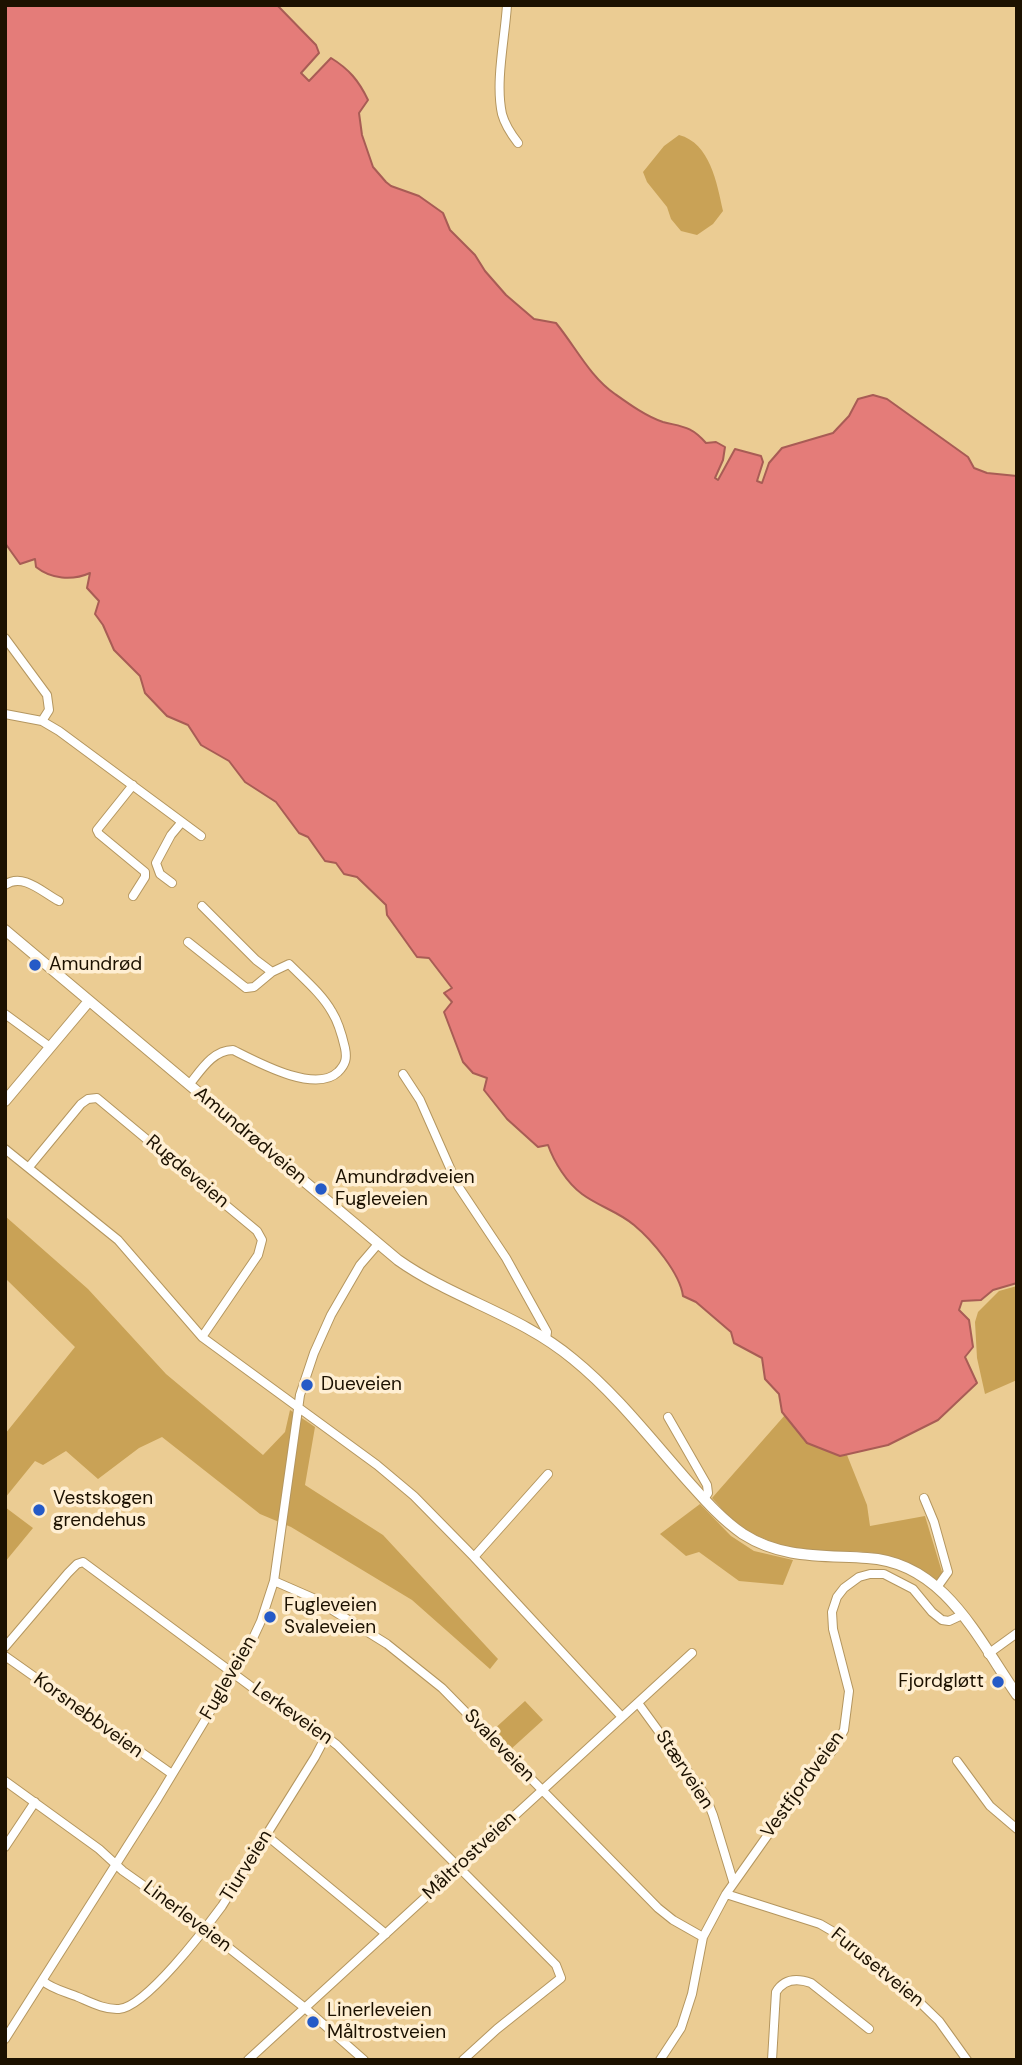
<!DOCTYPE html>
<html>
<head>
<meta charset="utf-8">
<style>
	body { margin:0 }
	#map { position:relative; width:1022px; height:2065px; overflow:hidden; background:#ebcc93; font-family:"DM Sans",sans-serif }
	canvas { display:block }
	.frame { position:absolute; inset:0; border:7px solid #1c1100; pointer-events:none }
</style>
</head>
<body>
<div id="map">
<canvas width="1022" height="2065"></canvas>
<div class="frame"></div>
</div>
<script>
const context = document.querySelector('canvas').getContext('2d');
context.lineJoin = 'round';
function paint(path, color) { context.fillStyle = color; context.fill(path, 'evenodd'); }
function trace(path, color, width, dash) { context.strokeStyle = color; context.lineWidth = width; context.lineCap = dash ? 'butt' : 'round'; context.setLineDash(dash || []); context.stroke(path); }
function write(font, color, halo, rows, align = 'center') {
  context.font = font + ' "DM Sans",sans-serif'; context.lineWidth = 7; context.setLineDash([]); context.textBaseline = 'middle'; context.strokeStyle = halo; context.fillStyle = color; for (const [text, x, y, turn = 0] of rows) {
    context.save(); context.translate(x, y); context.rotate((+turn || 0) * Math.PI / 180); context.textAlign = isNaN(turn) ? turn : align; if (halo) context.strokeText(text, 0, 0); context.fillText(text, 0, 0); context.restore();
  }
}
const green = new Path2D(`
	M679,135c31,8 38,48 44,76l-10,13 -16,11 -16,-4 -10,-12 -4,-12 -20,-25 -4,-10 21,-26z
	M5,1216l83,73 78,85 97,81 22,-23 5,-22 25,17 -10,58 78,50 115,124 -8,10 -78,-69 -121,-73 -31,-13 -98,-77 -23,11 -41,31 -32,-28 -23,14 -8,-4 -30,37v-64l70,-87 -70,-69z
	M1017,1286v94l-32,14 -8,-36 -2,-36 3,-10 21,-21z
	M785,1415l22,28 32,13 8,-1 20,50 3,21 55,-10 17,56 -4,10c-28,-24 -54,-30 -90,-31 -9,0 -19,2 -27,2 -28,-3 -59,-12 -83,-28 -10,-7 -18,-19 -26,-27z
	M700,1504l31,32 23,15 39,9 -10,25 -44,-4 -40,-29 -13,4 -26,-22z
	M5,1507l28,21 -28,34z
	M525,1701l18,19 -33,30 -18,-19z`);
const water = new Path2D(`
	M5,5h272l39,40 3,8 -18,20 8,8 22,-23c18,11 28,23 37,42l-9,13 3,22 11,32 13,15 5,4 28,10 24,17 7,17 25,25 10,16 21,24 28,24 22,4c19,23 34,54 59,71 14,10 32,23 48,28 20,5 28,4 43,21l10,-1 9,5 -2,13 -8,18 3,2 17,-31 26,7 2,6 -6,19 5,2 7,-20 13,-15 51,-15 16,-17 9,-17 15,-4 14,4 81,58 6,11 13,5 30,3v807l-24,7 -12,10 -19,1 -3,9 10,10 4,27 -8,10 12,26 -39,37 -50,25 -48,11 -33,-13 -25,-31 -3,-18 -14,-15 -3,-21 -28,-15 -3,-11 -35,-30 -13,-6c-3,-23 -31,-56 -49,-71 -15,-13 -36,-19 -52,-31 -15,-11 -28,-32 -34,-49l-10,2 -31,-28 -23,-29 3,-12 -14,-5 -10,-11 -19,-50 8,-10 -8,-9 8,-5 -23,-30 -12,-1 -30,-42 -1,-10 -29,-28 -13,-3 -8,-11 -11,-2 -17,-24 -9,-4 -23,-31 -31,-20 -16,-21 -28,-16 -13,-20 -21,-9 -22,-23 -5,-17 -26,-26 -11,-25 -8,-11 4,-13 -12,-13 3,-15c-18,8 -39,6 -54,-6l-1,-8 -15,5 -15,-21z`);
const minor = new Path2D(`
	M507,5c-2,33 -12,77 -5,109 3,11 9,20 16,29
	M5,638l42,57 2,15 -7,11
	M5,714l37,7 17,10 142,105
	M133,785l-36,45 2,4 46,38v5l-12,19
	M172,883l-12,-9 -4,-11 15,-28 10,-12
	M5,885c18,-13 38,8 54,16
	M202,906l54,54 16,12
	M188,942l58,46 8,-1 18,-15 17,-8c15,15 33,30 43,48 7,11 10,23 13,36 2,10 1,16 -7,24 -23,22 -81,-10 -105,-22 -20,0 -32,20 -44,35
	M5,1014l45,33
	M403,1074l17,26 38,86 48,72 41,74 -1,7
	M5,1149l113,91 84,97 175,128 37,31 60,61 148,160
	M29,1167l52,-63 7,-5 9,-1 160,133 5,9 -4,15 -56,82
	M668,1417l39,68 1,8 -4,6
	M924,1498l10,24 14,50 -10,14
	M474,1557l74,-83
	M274,1581l39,17 74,46 55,44 216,220 15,12 30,17
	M5,1647l63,-74 9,-9 6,-2 170,126 54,34 30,23 219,220 5,13 -64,51 -34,31
	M988,1654l29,-21
	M5,1656l167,118
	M638,1703l67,92 8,20 20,66
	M957,1761l33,45 27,23
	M5,1781l94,68 24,22 82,58 100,79 59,52
	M266,1835l120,99
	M5,1847l30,-45
	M726,1894l94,30 24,14 63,52 32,31 28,39
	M43,1981c9,8 23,11 35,16 12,5 27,13 41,12 27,-2 86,-80 103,-103l93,-149 11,-21
	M5,2039l153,-241 90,-149 13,-28 13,-40 26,-186 14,-42 17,-38 29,-50 18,-21
	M248,2060l444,-407
	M660,2060l21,-32 11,-34 11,-57 23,-43 80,-113 27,-31 11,-20 5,-39 -16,-62 -1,-17 5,-15 7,-9 15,-11 11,-3h14l29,15 19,23 10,8 7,1 13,-6
	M772,2060l4,-68c8,-13 21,-14 35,-9l58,46`);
const secondary = new Path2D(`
	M5,930l393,330c55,39 123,55 175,99 42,34 77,79 113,120 18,20 35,40 57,55 39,25 80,21 124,24 77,4 111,81 150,137
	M5,1101l84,-100`);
const markers = [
	[35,965,7,"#255ac7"],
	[321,1189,7,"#255ac7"],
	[307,1385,7,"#255ac7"],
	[39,1510,7,"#255ac7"],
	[270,1617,7,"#255ac7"],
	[998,1682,7,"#255ac7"],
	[313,2022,7,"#255ac7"]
];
const poiNames = [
	["Amundrød",49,965],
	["Amundrødveien",335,1178],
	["Fugleveien",335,1200],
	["Dueveien",321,1385],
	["Vestskogen",53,1499],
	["grendehus",53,1521],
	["Fugleveien",284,1606],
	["Svaleveien",284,1628],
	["Fjordgløtt",984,1682,"right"],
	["Linerleveien",327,2011],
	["Måltrostveien",327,2033]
];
const streetNames = [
	["Amundrødveien",250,1136,40],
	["Rugdeveien",187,1172,40],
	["Fugleveien",229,1678,-60],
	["Lerkeveien",292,1714,35],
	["Korsnebbveien",88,1716,36],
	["Svaleveien",499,1746,46],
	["Stærveien",684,1770,57],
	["Vestfjordveien",803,1785,-54],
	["Måltrostveien",470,1856,-43],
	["Tiurveien",247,1866,-58],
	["Linerleveien",187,1917,37],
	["Furusetveien",877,1968,39]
];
paint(green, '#c9a256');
paint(water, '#e47c79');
trace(water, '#a85c55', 2);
trace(minor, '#b4965f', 10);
trace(secondary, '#b4965f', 12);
trace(minor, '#fff', 8);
trace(secondary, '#fff', 10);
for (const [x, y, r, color] of markers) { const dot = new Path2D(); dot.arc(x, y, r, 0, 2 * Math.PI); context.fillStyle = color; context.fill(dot); trace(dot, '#ffefd3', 2.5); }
write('19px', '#1c1100', '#ffefd3', poiNames, 'left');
write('19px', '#1c1100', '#ffefd3', streetNames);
</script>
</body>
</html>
